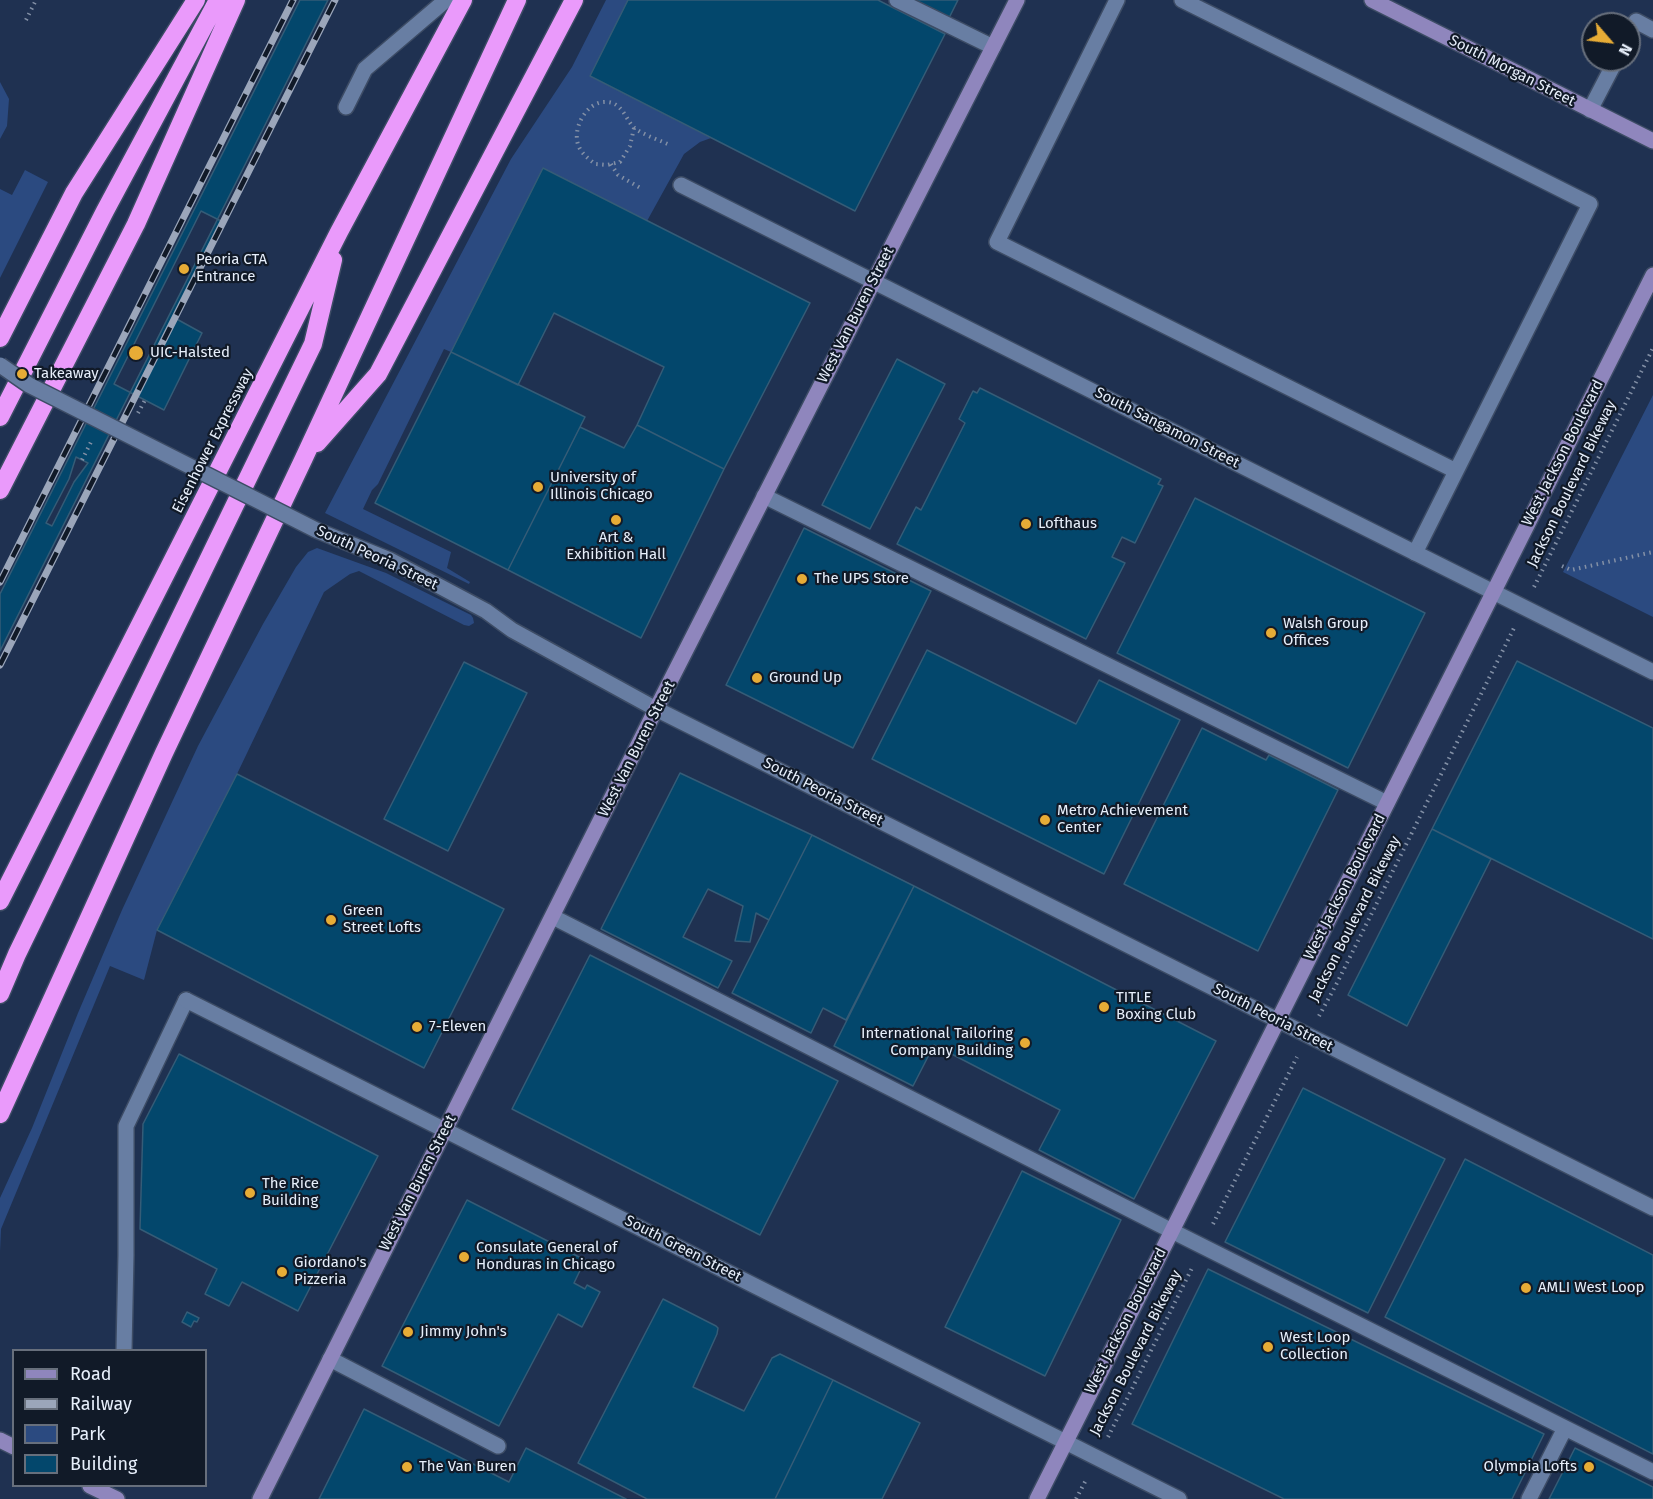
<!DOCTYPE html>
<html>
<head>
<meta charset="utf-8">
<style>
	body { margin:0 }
	#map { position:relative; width:1653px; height:1499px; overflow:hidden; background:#1f3151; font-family:"Fira Sans",sans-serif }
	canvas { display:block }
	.legend { position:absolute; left:12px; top:1349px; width:195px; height:138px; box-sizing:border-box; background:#111a28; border:2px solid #676f7c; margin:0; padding:8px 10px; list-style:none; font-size:18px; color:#e7effb }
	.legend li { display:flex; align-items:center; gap:12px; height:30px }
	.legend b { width:30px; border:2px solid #676f7c }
	.north { position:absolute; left:1581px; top:12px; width:60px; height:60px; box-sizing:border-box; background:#111a28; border:2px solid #676f7c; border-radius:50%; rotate:118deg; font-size:16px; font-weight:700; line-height:24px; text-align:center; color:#e7effb }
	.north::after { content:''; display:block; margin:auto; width:21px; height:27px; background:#e7ac36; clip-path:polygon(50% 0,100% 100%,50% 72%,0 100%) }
</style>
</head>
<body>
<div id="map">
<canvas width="1653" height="1499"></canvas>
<ul class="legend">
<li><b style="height:8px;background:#8f86bd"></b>Road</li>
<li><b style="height:8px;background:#9ba6ba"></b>Railway</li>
<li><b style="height:16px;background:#2b4a80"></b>Park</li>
<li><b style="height:16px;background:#03476c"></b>Building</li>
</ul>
<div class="north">N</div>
</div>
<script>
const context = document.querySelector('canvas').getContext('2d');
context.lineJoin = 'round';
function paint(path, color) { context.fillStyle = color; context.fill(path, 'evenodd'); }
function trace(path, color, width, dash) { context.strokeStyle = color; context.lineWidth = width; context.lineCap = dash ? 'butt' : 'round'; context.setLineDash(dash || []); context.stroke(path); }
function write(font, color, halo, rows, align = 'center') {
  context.font = font + ' "Fira Sans",sans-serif'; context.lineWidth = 4.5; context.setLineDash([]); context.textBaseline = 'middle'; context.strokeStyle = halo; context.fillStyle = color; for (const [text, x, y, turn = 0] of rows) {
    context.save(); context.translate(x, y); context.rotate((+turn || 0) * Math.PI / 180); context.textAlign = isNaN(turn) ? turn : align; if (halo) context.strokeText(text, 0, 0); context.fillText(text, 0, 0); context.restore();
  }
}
const green = new Path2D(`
	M606,0h22l-38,76 121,62 -11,4 -16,12 -37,67 -104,-53 -92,184 -7,-3 -66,135 -6,6 -9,19 88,43 -4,16 23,14 -1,2 -144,-71 186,-354 61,-92z
	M0,82l9,17 -2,27 -7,13z
	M25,170l23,12 -48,96v-89l12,6z
	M1653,395v222l-90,-45z
	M317,548l69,25 85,42 2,3 1,5 -5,3 -5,-1 -105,-54 -9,3 -26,18 -87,182 -80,156 -13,50 -34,-14 -109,263 -1,23v-54l32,-70 46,-115 44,-103 76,-164 65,-122 33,-57 12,-15z`);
const building = new Path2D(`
	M300,0h28l-328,651v-57z
	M628,0h250l67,34 -90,177 -265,-135z
	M914,0h44l-9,18z
	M543,168l267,135 -86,166 -87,-44 27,-58 -110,-54 -36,72 -67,-33z
	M201,211l20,10 -48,96 29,16 -38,77 -50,-26z
	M451,352l134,65 -77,153 -133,-67z
	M897,359l48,25 -75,145 -48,-24z
	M980,388l181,91 -3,5 5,2 -28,57 -13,-6 -10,20 13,6 -39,76 -189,-95 19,-37 5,3 44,-87 -6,-4 14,-28 4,2z
	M637,425l87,44 -83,169 -133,-68 72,-143 44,21z
	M76,457l12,6 -14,19 -22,44 -6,-3 23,-44z
	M1195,498l230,115 -77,155 -231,-115z
	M804,528l127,63 -78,157 -127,-63z
	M927,650l149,74 23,-44 81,40 -76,154 -232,-115z
	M1517,661l136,67v211l-221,-110z
	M464,662l63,31 -79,158 -64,-32z
	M1202,728l64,32 3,-5 69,35 -80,161 -134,-67z
	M680,773l132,62 -43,85 -13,-7 -6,29 -15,-1 8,-35 -35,-17 -25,48 49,24 -14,27 -117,-59z
	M237,774l267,135 -80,159 -267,-138z
	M1432,829l59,30 -84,167 -59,-31z
	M812,835l102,51 -68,134 -23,-12 -12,25 -79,-40z
	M914,886l302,155 -82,158 -95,-49 21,-40 -126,-65 -21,41 -79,-40z
	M590,955l248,126 -78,154 -248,-126z
	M179,1054l199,102 -80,155 -56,-29 -13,24 -24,-12 12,-25 -77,-40 3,-105z
	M1303,1088l142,71 -77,154 -143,-71z
	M1465,1159l188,96v199l-268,-137z
	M1022,1171l99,49 -76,156 -100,-49z
	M467,1200l118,60 -11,23 11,6 2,-4 13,7 -18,35 -24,-13 -59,112 -117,-60z
	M1208,1269l336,165 -32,65h-228l-152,-75z
	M663,1299l53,27 2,2 -1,6 -24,53 51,24 28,-53 8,-4 53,26 -58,119h-128l-69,-36z
	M187,1312l12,6 -2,4 -3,-1 -3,6 -9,-5z
	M833,1380l87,43 -38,76h-107z
	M364,1409l145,73 17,-34 100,51h-307z
	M1575,1448l78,39v12h-104z`);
const path = new Path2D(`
	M26,20l10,-20
	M634,128l-4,18 -10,16 -13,3 -12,-1c-6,-5 -13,-10 -16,-17 -8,-17 7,-46 27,-45 18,0 20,21 30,27 10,7 23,11 34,16
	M611,164l7,11 24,14
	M138,413l7,-13
	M82,460l9,-18
	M1562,566l9,4 82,-18
	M1534,587l119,-239
	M1319,1016l18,-33 177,-355
	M1213,1224l84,-167
	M1108,1437l85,-171
	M1076,1499l11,-21`);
const lane = new Path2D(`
	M897,0l96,47
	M1117,0l-120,242 459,229
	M1182,0l161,80 247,124 -175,349
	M1629,35l7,-14 17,9
	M346,107l19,-38 81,-69
	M1590,110l26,-50
	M764,496l623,307
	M553,917l619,314 481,241
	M124,1350l2,-95v-129l60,-126
	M330,1359l168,87
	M1529,1499l36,-71`);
const street = new Path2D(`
	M681,185l972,487
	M316,530l74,30 96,51 26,19 144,79 997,499
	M186,1000l993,499`);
const secondary = new Path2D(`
	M1372,0l281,141
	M0,1440l14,7
	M90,1486l27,13
	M260,1499l396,-790 361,-709
	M1037,1499l616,-1224`);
const highway = new Path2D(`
	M0,338l74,-145 122,-193
	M0,417l105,-206 113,-211
	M317,443l61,-69 196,-374
	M0,490l136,-266 100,-224
	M0,901l339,-669 124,-232
	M0,994l17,-40 296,-610 20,-84
	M0,1114l164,-361 140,-295 213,-458`);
const rail = new Path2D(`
	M0,582l293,-582
	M0,665l335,-665`);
const streetBridge = new Path2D(`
	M0,365l29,20 287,145`);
const markers = [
	[184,269,6,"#e7ac36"],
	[136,353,8,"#e7ac36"],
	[22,374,6,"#e7ac36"],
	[538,487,6,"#e7ac36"],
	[616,520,6,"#e7ac36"],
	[1026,524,6,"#e7ac36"],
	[802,579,6,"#e7ac36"],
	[1271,633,6,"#e7ac36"],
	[757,678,6,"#e7ac36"],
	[1045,820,6,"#e7ac36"],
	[331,920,6,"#e7ac36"],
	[1104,1007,6,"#e7ac36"],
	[417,1027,6,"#e7ac36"],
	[1025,1043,6,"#e7ac36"],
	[250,1193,6,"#e7ac36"],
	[464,1257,6,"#e7ac36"],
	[282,1272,6,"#e7ac36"],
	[1526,1288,6,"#e7ac36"],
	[408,1332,6,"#e7ac36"],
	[1268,1347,6,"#e7ac36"],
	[407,1467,6,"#e7ac36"],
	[1589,1467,6,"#e7ac36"]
];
const streetNames = [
	["South Morgan Street",1512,71,27],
	["West Van Buren Street",856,315,-63],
	["South Sangamon Street",1167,428,27],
	["Eisenhower Expressway",213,441,-63],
	["West Jackson Boulevard",1563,453,-63],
	["Jackson Boulevard Bikeway",1572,484,-64],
	["South Peoria Street",377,558,25],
	["West Van Buren Street",637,749,-63],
	["South Peoria Street",823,792,27],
	["West Jackson Boulevard",1345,887,-63],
	["Jackson Boulevard Bikeway",1355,919,-63],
	["South Peoria Street",1273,1018,27],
	["West Van Buren Street",418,1183,-63],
	["South Green Street",683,1249,27],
	["West Jackson Boulevard",1126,1321,-63],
	["Jackson Boulevard Bikeway",1136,1353,-63]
];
const poiNames = [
	["Peoria CTA",196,260],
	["Entrance",196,277],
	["UIC-Halsted",150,353],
	["Takeaway",34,374],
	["University of",550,478],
	["Illinois Chicago",550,495],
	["Lofthaus",1038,524],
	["Art &",616,538,"center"],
	["Exhibition Hall",616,555,"center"],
	["The UPS Store",814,579],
	["Walsh Group",1283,624],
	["Offices",1283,641],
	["Ground Up",769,678],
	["Metro Achievement",1057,811],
	["Center",1057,828],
	["Green",343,911],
	["Street Lofts",343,928],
	["TITLE",1116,998],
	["Boxing Club",1116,1015],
	["7-Eleven",429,1027],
	["International Tailoring",1013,1034,"right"],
	["Company Building",1013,1051,"right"],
	["The Rice",262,1184],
	["Building",262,1201],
	["Consulate General of",476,1248],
	["Honduras in Chicago",476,1265],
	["Giordano's",294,1263],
	["Pizzeria",294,1280],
	["AMLI West Loop",1538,1288],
	["Jimmy John's",420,1332],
	["West Loop",1280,1338],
	["Collection",1280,1355],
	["The Van Buren",419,1467],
	["Olympia Lofts",1577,1467,"right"]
];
paint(green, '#2b4a80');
paint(building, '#03476c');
trace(building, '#355c77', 1.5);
trace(lane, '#3d4c65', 18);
trace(street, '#3d4c65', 18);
trace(secondary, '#3d4c65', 18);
trace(highway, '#3d4c65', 21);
trace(path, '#8390a6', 4, [1.5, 4.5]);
trace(lane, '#687ea3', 15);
trace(street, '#687ea3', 15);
trace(secondary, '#8f86bd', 15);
trace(highway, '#ea9afb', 18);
trace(rail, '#9ba6ba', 7);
trace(rail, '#111a28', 4.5, [14]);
trace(streetBridge, '#3d4c65', 18, []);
trace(streetBridge, '#687ea3', 15);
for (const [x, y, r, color] of markers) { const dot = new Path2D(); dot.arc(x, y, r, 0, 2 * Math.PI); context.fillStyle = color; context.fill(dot); trace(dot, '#111a28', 2); }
write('15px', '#e7effb', '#111a28', streetNames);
write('15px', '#e7effb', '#111a28', poiNames, 'left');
</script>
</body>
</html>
